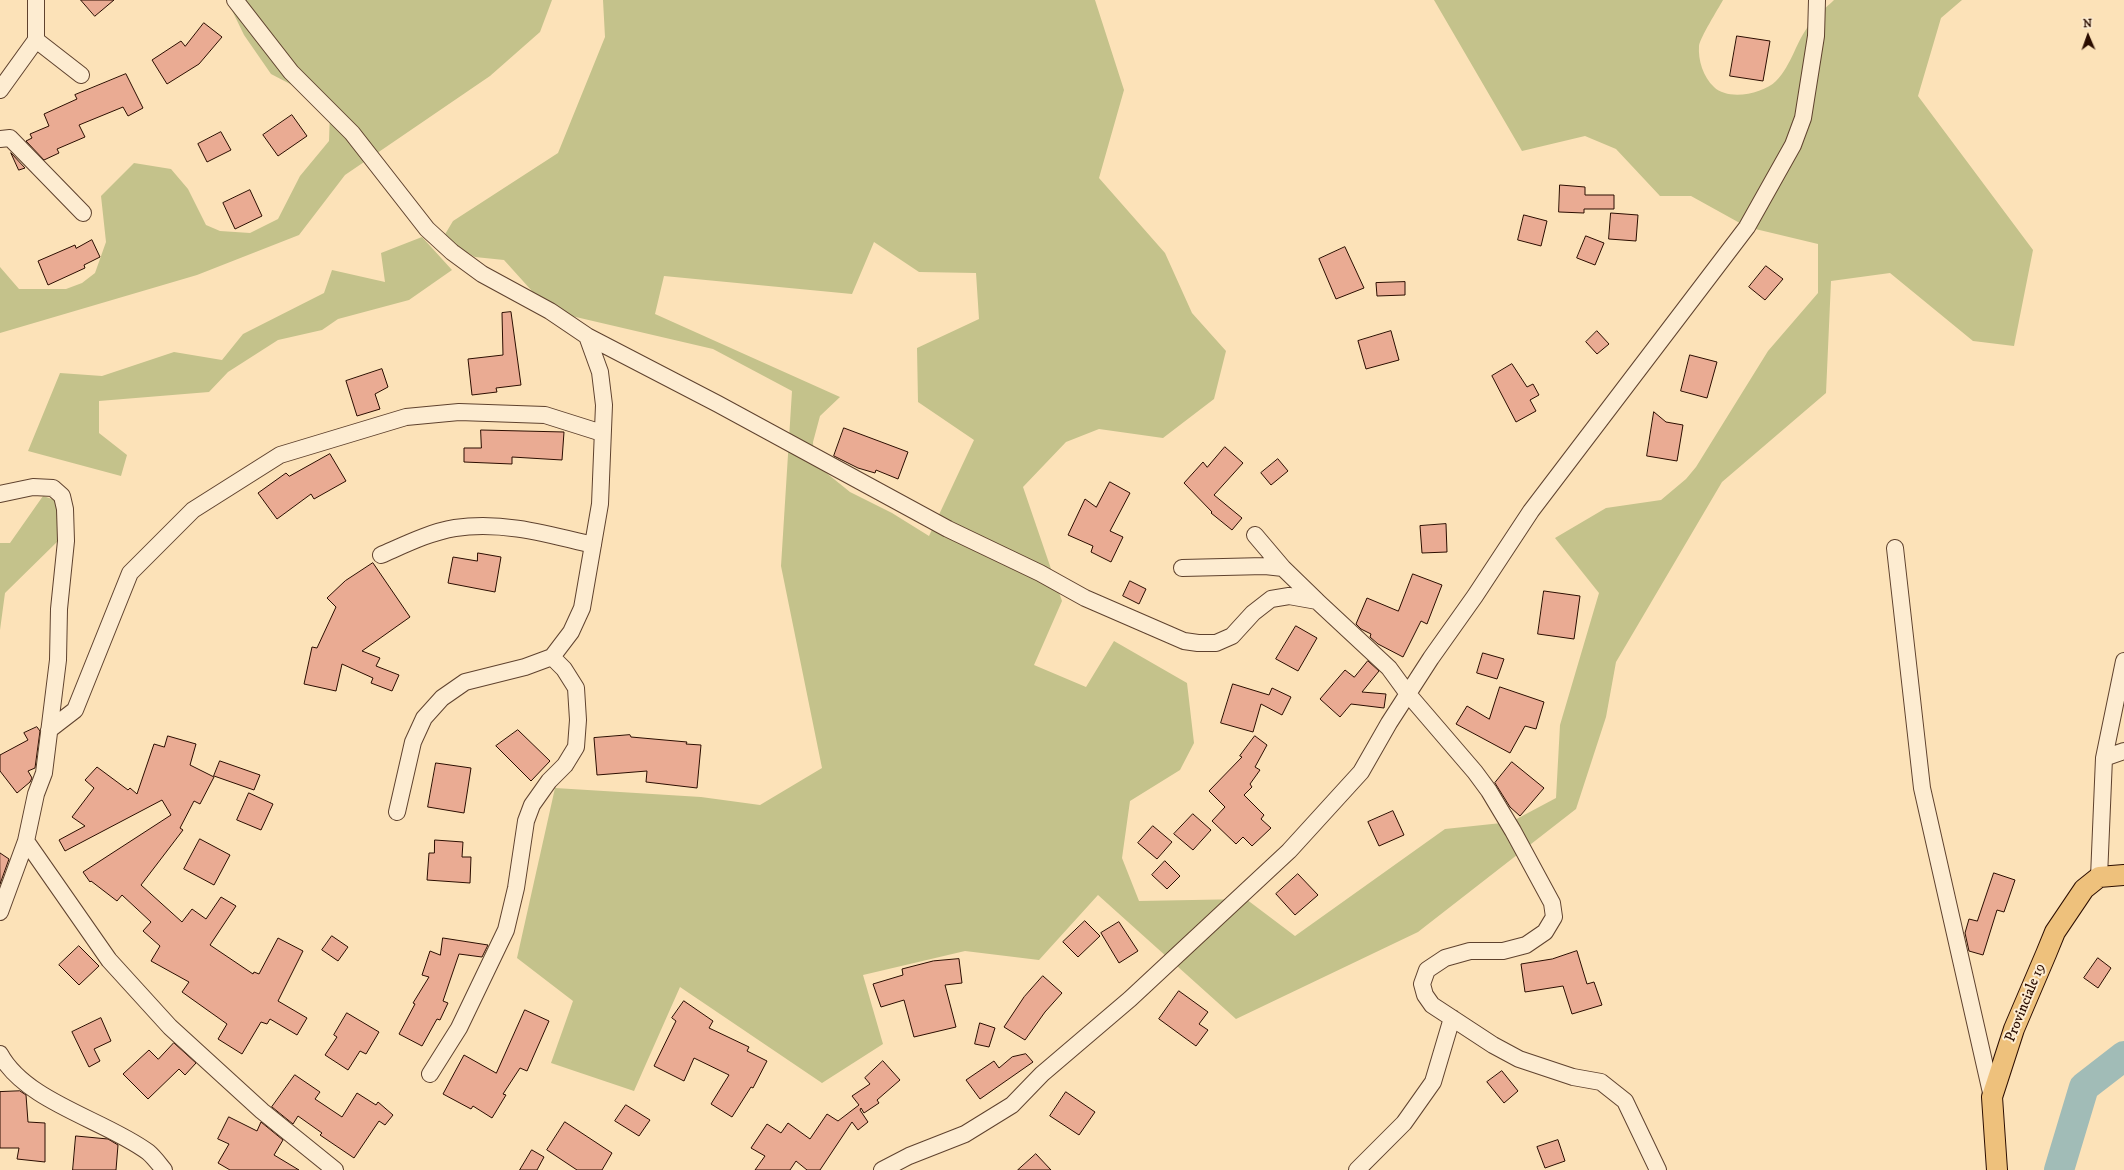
<!DOCTYPE html>
<html>
<head>
<meta charset="utf-8">
<style>
	body { margin:0 }
	#map { position:relative; width:2124px; height:1170px; overflow:hidden; background:#fce2b8; font-family:"IM FELL DW Pica",serif }
	canvas { display:block }
	.north { position:absolute; left:2068px; top:16px; width:40px; height:40px; -webkit-text-stroke:3px #fdecd1; paint-order:stroke; rotate:358deg; font-size:11px; font-weight:700; line-height:16px; text-align:center; color:#2b0d00 }
	.north::after { content:''; display:block; margin:auto; width:14px; height:18px; background:#2b0d00; clip-path:polygon(50% 0,100% 100%,50% 72%,0 100%) }
</style>
</head>
<body>
<div id="map">
<canvas width="2124" height="1170"></canvas>
<div class="north">N</div>
</div>
<script>
const context = document.querySelector('canvas').getContext('2d');
context.lineJoin = 'round';
function paint(path, color) { context.fillStyle = color; context.fill(path, 'evenodd'); }
function trace(path, color, width, dash) { context.strokeStyle = color; context.lineWidth = width; context.lineCap = dash ? 'butt' : 'round'; context.setLineDash(dash || []); context.stroke(path); }
function write(font, color, halo, rows, align = 'center') {
  context.font = font + ' "IM FELL DW Pica",serif'; context.lineWidth = 4; context.setLineDash([]); context.textBaseline = 'middle'; context.strokeStyle = halo; context.fillStyle = color; for (const [text, x, y, turn = 0] of rows) {
    context.save(); context.translate(x, y); context.rotate((+turn || 0) * Math.PI / 180); context.textAlign = isNaN(turn) ? turn : align; if (halo) context.strokeText(text, 0, 0); context.fillText(text, 0, 0); context.restore();
  }
}
const green = new Path2D(`
	M227,0h325l-12,32 -50,44 -145,99 -46,60 -102,40 -197,58v-66l19,22h47l16,-6 13,-10 11,-31 -5,-46 33,-33 37,6 17,20 18,36 14,6 30,2 28,-14 22,-43 29,-35 1,-30 -13,-13 -46,-24 -27,-39z
	M603,0h492l29,90 -25,88 66,75 27,60 34,38 -12,48 -51,39 -64,-9 -33,13 -43,45 39,114 -28,64 52,22 28,-46 73,42 7,60 -14,27 -50,31 -8,57 17,43 107,-2 49,37 150,-107 66,-7 45,-24 4,-73 39,-132 -44,-55 51,-30 55,-8 25,-21 10,-12 72,-116 50,-58v-49l-71,-17 -56,-31h-31l-44,-47 -31,-13 -63,15 -88,-151h289c-5,9 -23,38 -24,46 -1,14 4,31 15,41 14,14 49,7 62,-6 16,-16 20,-40 34,-57 6,-9 16,-16 24,-24h128l-21,18 -23,78 115,154 -19,96 -41,-5 -83,-68 -59,8 -5,112 -104,89 -106,180 -10,55 -30,92 -158,123 -182,87 -138,-124 -59,65 -74,-9 -102,24 20,69 -61,39 -142,-96 -46,104 -83,-28 22,-62 -56,-43 38,-170 146,9 59,8 62,-37 -41,-202 11,-175 -79,-42 -163,-38 -46,-51 -29,-3 -20,-11 -11,-10 9,-15 105,-68 47,-116zM874,242l45,30 57,1 3,46 -62,29 1,54 56,38 -45,96 -37,-23 -42,-21 -36,-29 -1,-21 7,-26 20,-19 -185,-83 9,-38 188,18z
	M422,237l30,33 -43,30 -71,19 -16,11 -44,10 -50,32 -19,20 -110,9v32l28,22 -6,21 -93,-25 32,-78 42,3 72,-24 48,8 21,-26 81,-41 8,-23 53,12 -4,-29z
	M43,496l18,6 -1,37 -55,54 -5,37v-87h10z`);
const river = new Path2D(`
	M2059,1170l25,-83 40,-31`);
const building = new Path2D(`
	M81,0h33l-19,16z
	M204,23l18,14 -23,27 -32,20 -15,-24 29,-19 4,5z
	M1737,36l33,5 -7,40 -33,-5z
	M126,74l17,34 -15,8 -5,-9 -44,18 6,12 -28,12 2,4 -15,7 -18,-19 6,-3 -2,-4 19,-8 -5,-12 33,-15 -2,-4z
	M292,115l15,21 -29,20 -15,-21z
	M221,132l10,18 -24,12 -9,-18z
	M11,153l14,15 -6,2z
	M1560,185l25,2v8h29v14h-30v4l-25,-1z
	M250,190l12,26 -27,13 -12,-26z
	M1611,213l27,2 -2,26 -27,-2z
	M1524,215l23,6 -6,25 -23,-6z
	M1586,236l18,7 -9,22 -18,-7z
	M92,240l8,17 -16,8 1,3 -37,17 -10,-24 37,-16 1,3z
	M1345,247l19,41 -28,11 -17,-40z
	M1766,266l17,13 -18,21 -16,-13z
	M1405,282v13l-28,1 -1,-13z
	M511,312l10,73 -25,3 1,4 -25,3 -4,-36 35,-4 -1,-42z
	M1391,331l8,29 -33,9 -8,-28z
	M1597,331l12,13 -12,10 -11,-12z
	M1690,355l27,7 -10,36 -26,-7z
	M1512,364l15,23 6,-3 6,11 -9,5 6,11 -20,11 -24,-46z
	M382,369l6,18 -13,7 5,15 -23,7 -11,-35z
	M1654,412l12,10 17,3 -6,36 -30,-5z
	M844,428l64,24 -10,27 -22,-9 -1,3 -17,-5 -24,-12z
	M481,430l83,2 -2,28 -50,-3v7l-48,-2v-14h17z
	M1225,447l18,16 -29,32 28,23 -10,12 -21,-17 1,-1 -28,-29 19,-21 4,5z
	M330,454l16,27 -32,18 -3,-5 -34,25 -19,-26 28,-20 3,3z
	M1278,459l10,12 -17,14 -10,-12z
	M1110,482l20,11 -20,38 13,6 -12,25 -20,-10 2,-6 -25,-11 17,-36 11,8z
	M1446,524l1,28 -25,1 -2,-27z
	M478,553l23,4 -6,35 -47,-9 5,-26 24,4z
	M373,563l37,54 -48,34 18,7 -4,8 23,9 -7,16 -21,-8 2,-5 -31,-14 -6,27 -32,-7 8,-37 5,1 19,-41 -9,-9 18,-17z
	M1413,574l29,11 -15,39 -6,-3 -18,36 -25,-13 -8,-7 1,-3 -10,-5 -5,-5 11,-26 31,13z
	M1130,581l16,8 -7,15 -16,-8z
	M1544,591l36,5 -6,43 -36,-5z
	M1296,626l21,12 -19,33 -22,-12z
	M1483,653l21,6 -7,20 -20,-6z
	M1368,661l11,10 -17,21 24,2 -2,14 -33,-4 -11,13 -20,-18 25,-29 9,7z
	M1233,684l36,11 3,-7 19,9 -9,18 -21,-11 -8,28 -32,-9z
	M1500,687l44,15 -8,27 -11,-3 -15,27 -54,-29 11,-18 22,13z
	M37,727l3,4 -5,37 -7,3 4,7 -2,4 -13,11 -17,-22v-16l28,-15 -4,-7z
	M518,730l32,31 -19,20 -35,-35z
	M630,735l1,2 56,5 -1,2 15,1 -4,43 -51,-6 1,-11 -50,4 -3,-37z
	M168,736l28,8 -6,21 24,12 -14,27 -6,-3 -14,27 3,2 -42,55 41,37 10,-13 14,10 15,-22 15,9 -26,39 43,29 1,-2 5,2 19,-36 25,13 -25,50 29,17 -10,17 -27,-16 -3,5 -6,-2 -19,32 -24,-15 9,-15 -45,-32 7,-10 -38,-21 9,-15 -17,-15 8,-9 -29,-27 -5,6 -26,-20 -1,1 -7,-10 88,-57 -9,-15 -97,51 -6,-11 26,-14 -13,-9 22,-29 -9,-8 12,-13 31,23 2,-2 7,6 17,-50 10,3z
	M1255,736l12,9 -12,22 5,3 -10,14 2,3 -8,8 20,20 -3,4 10,9 -19,18 -9,-9 -7,7 -24,-23 13,-14 -16,-16 33,-34 -2,-1z
	M220,761l40,14 -6,15 -40,-14z
	M1512,762l32,26 -24,28 -10,-9 -15,-24z
	M436,763l35,5 -7,45 -36,-6z
	M249,793l24,11 -12,26 -24,-10z
	M1393,811l11,24 -25,11 -11,-24z
	M1193,814l18,16 -18,20 -19,-16z
	M1153,826l19,16 -15,17 -19,-16z
	M200,839l30,16 -16,30 -30,-16z
	M435,840l28,2 -1,15h9l-1,26 -43,-3 2,-27h5z
	M0,853l9,6 -9,25z
	M1165,861l15,15 -13,13 -15,-14z
	M1994,873l21,7 -11,32 -7,-2 -14,45 -14,-4 -4,-18 4,-14 8,2z
	M1298,874l20,21 -23,20 -19,-21z
	M1085,921l15,15 -22,21 -15,-15z
	M1119,922l19,29 -19,12 -18,-30z
	M332,936l16,11 -10,14 -16,-11z
	M443,938l45,7 -6,12 -23,-3 -16,47 5,2 -8,17 -3,-1 -15,27 -23,-12 16,-30 -2,-1 16,-26 -7,-2 8,-24 10,4z
	M79,946l20,20 -20,19 -20,-20z
	M1577,951l10,33 7,-2 8,23 -30,9 -9,-28 -38,6 -4,-28 31,-5z
	M2098,958l13,10 -13,20 -14,-10z
	M959,959l3,24 -17,2 11,42 -42,10 -10,-37 -23,7 -8,-23 30,-9 -1,-6 31,-8z
	M1043,976l19,17 -17,19 -20,28 -21,-13 20,-30z
	M1179,991l29,21 -9,12 9,6 -12,16 -37,-27z
	M684,1001l29,20 -4,7 40,19 -2,4 20,10 -14,27 -2,-1 -19,30 -21,-13 18,-29 -35,-17 -10,23 -30,-15 22,-45 -4,-3z
	M525,1010l24,11 -22,50 -7,-3 -17,26 3,1 -14,23 -19,-12 -2,3 -28,-15 21,-39 32,18z
	M347,1013l32,19 -13,22 -6,-3 -12,19 -23,-15 12,-18 -3,-2z
	M101,1018l10,23 -17,8 6,12 -11,6 -17,-35z
	M980,1023l15,5 -6,19 -14,-3z
	M174,1043l22,20 -11,12 -6,-6 -31,30 -25,-25 26,-24 9,9z
	M1026,1054l7,8 -53,37 -14,-19 28,-19 5,7 13,-11z
	M883,1061l17,19 -23,20 2,3 -15,10 -3,-5 -1,2 8,12 -10,8 -6,-8 -32,48h-13l-11,-9 -6,9h-35l10,-14 -14,-8 16,-24 14,9 7,-10 22,16 17,-25 11,7 21,-16 -7,-9 18,-12 -5,-6z
	M1502,1071l16,20 -14,12 -17,-21z
	M295,1075l25,17 -5,7 27,18 15,-24 19,12 2,-3 15,13 -8,10 -6,-4 -25,37 -34,-23 2,-2 -24,-17 -5,8 -21,-17z
	M20,1091l6,4 2,27 17,1v39l-28,-3 2,-11h-19v-56z
	M1066,1092l29,20 -16,23 -29,-19z
	M626,1105l24,15 -11,16 -24,-15z
	M229,1117l28,14 4,-9 22,18 -9,15 25,15h-69l-12,-7 11,-19 -11,-5z
	M565,1122l47,31 -10,17h-25l-30,-20z
	M76,1136l32,3 10,6 -2,25h-43z
	M1558,1140l7,21 -20,7 -8,-21z
	M532,1150l12,7 -7,13h-17z
	M1036,1154l15,16h-33z`);
const minor = new Path2D(`
	M235,0l56,72 61,61 75,96 25,23 30,22 68,37 37,25 131,68 230,125 92,44 45,25 99,43 14,2h18l16,-7 21,-23 18,-14 18,-3 28,5 72,67 19,26 67,78 14,19 24,40 39,72 2,14 -9,15 -19,13 -23,6h-33l-25,7 -18,12 -5,14 3,11 7,10 61,40 26,14 54,18 28,5 24,19 33,69
	M36,40l45,35
	M0,90l36,-50v-40
	M0,139l10,-1 73,75
	M0,494l33,-7 20,1 9,8 3,13 1,32 -7,68 -1,51 -14,113 -8,21 -10,47 -26,71
	M1255,535l28,33
	M1895,548l27,240 70,309
	M381,555c23,-10 49,-23 74,-27 48,-7 92,6 138,17
	M1182,568l83,-2 18,2 34,33
	M49,730l26,-20 55,-137 63,-63 87,-55 126,-38 53,-5 86,3 57,18
	M2104,758l20,-7
	M397,812l16,-70 11,-24 18,-20 23,-16 60,-15 27,-10 19,-25 11,-24 18,-104 4,-99 -4,-33 -13,-36
	M26,841l83,119 61,67 92,84 73,59
	M2099,877l5,-119 20,-97
	M0,1054c26,48 105,66 148,98 6,5 11,12 16,18
	M430,1074l29,-46 47,-98 10,-42 10,-67 6,-16 17,-24 16,-16 11,-18 2,-27 -2,-32 -12,-19 -12,-12
	M882,1170l27,-14 56,-22 47,-29 30,-31 88,-75 159,-148 72,-79 28,-49 42,-65 44,-62 56,-85 216,-284 46,-82 10,-27 13,-82 1,-36
	M1357,1170l47,-47 29,-41 19,-64`);
const major = new Path2D(`
	M1997,1170l-5,-73 22,-68 32,-75 9,-22 29,-43 15,-12 25,-2`);
const streetNames = [
	["Provinciale 19",2026,1003,-68]
];
paint(green, '#c4c28b');
trace(river, '#a1bcb7', 30);
paint(building, '#eaab93');
trace(building, '#2b0d00', 1);
trace(minor, '#5f422e', 18);
trace(major, '#2b0d00', 22);
trace(minor, '#fdecd1', 16);
trace(major, '#eec17c', 20);
write('15px', '#2b0d00', '#fdecd1', streetNames);
</script>
</body>
</html>
